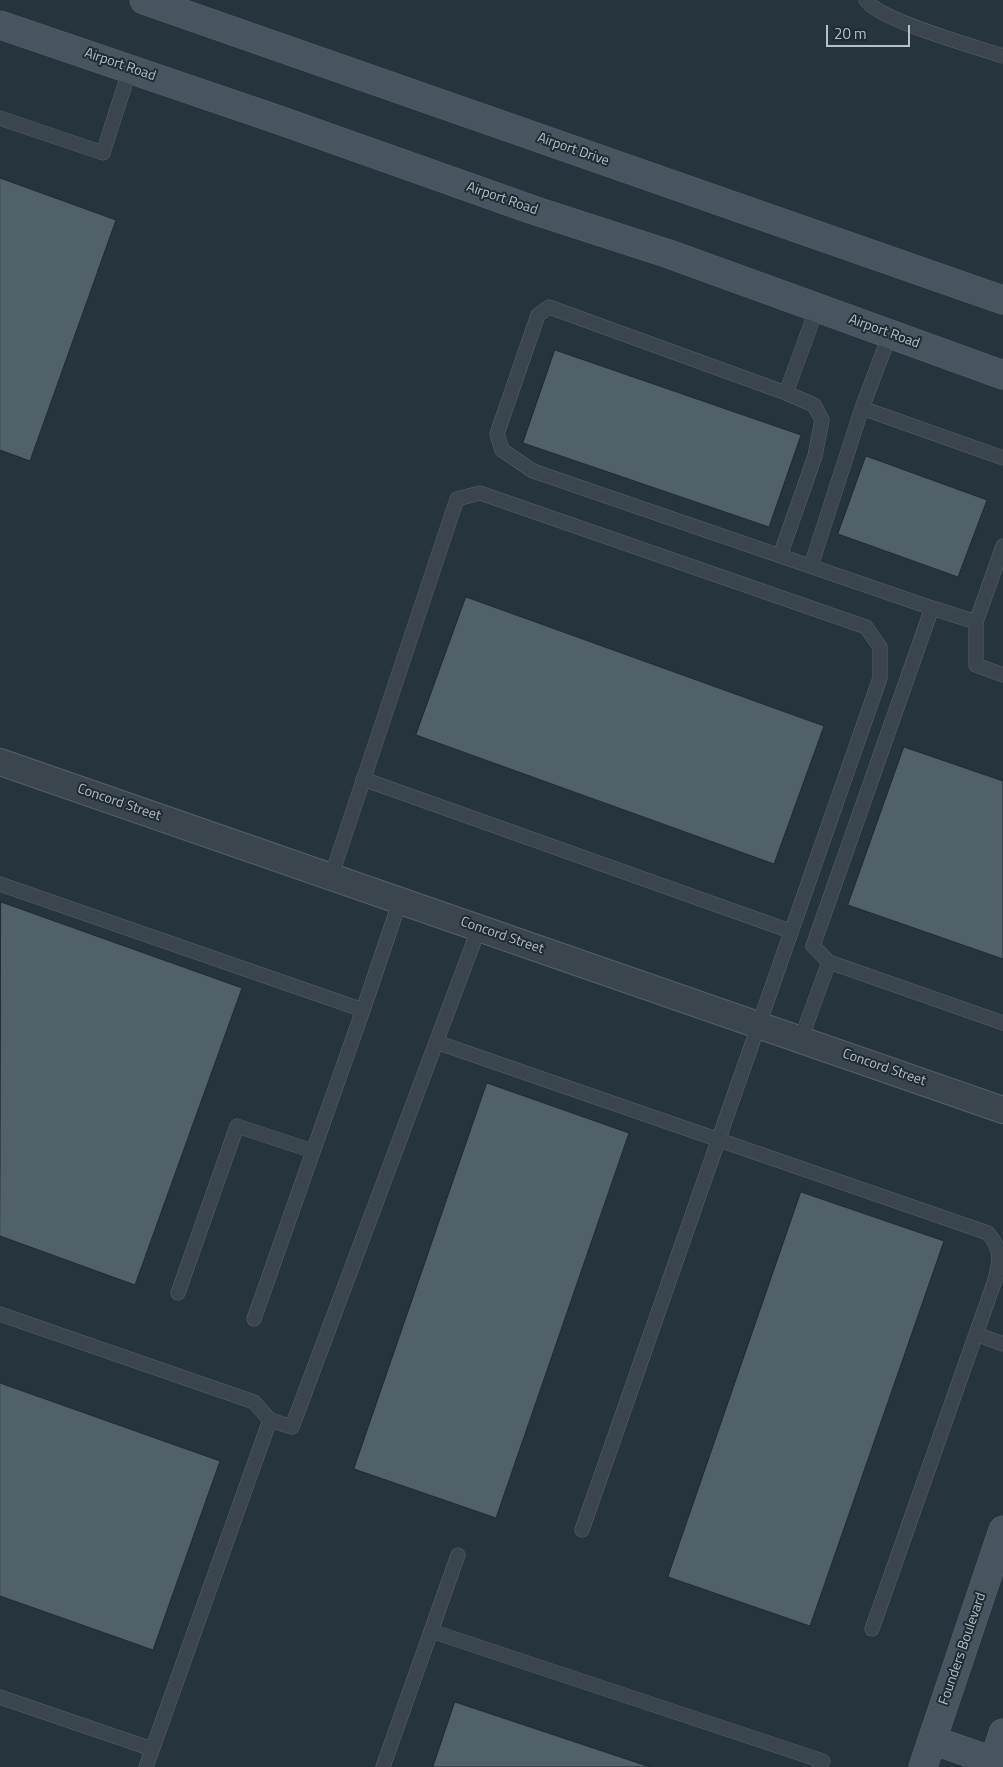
<!DOCTYPE html>
<html>
<head>
<meta charset="utf-8">
<style>
	body { margin:0 }
	#map { position:relative; width:1003px; height:1767px; overflow:hidden; background:#26343d; font-family:"Titillium Web",sans-serif }
	canvas { display:block }
	.scale { position:absolute; left:826px; top:25px; width:84px; height:22px; box-sizing:border-box; border:2px solid #b6c0c8; border-top:0; padding-left:6px; font-size:15px; line-height:18px; white-space:nowrap; color:#b6c0c8; -webkit-text-stroke:4px #1f2a32; paint-order:stroke }
</style>
</head>
<body>
<div id="map">
<canvas width="1003" height="1767"></canvas>
<div class="scale">20 m</div>
</div>
<script>
const context = document.querySelector('canvas').getContext('2d');
context.lineJoin = 'round';
function paint(path, color) { context.fillStyle = color; context.fill(path, 'evenodd'); }
function trace(path, color, width, dash) { context.strokeStyle = color; context.lineWidth = width; context.lineCap = dash ? 'butt' : 'round'; context.setLineDash(dash || []); context.stroke(path); }
function write(font, color, halo, rows, align = 'center') {
  context.font = font + ' "Titillium Web",sans-serif'; context.lineWidth = 4; context.setLineDash([]); context.textBaseline = 'middle'; context.strokeStyle = halo; context.fillStyle = color; for (const [text, x, y, turn = 0] of rows) {
    context.save(); context.translate(x, y); context.rotate((+turn || 0) * Math.PI / 180); context.textAlign = isNaN(turn) ? turn : align; if (halo) context.strokeText(text, 0, 0); context.fillText(text, 0, 0); context.restore();
  }
}
const building = new Path2D(`
	M0,178l116,42 -86,241 -30,-11z
	M555,350l246,85 -32,92 -246,-84z
	M866,456l121,44 -29,77 -120,-43z
	M466,597l358,129 -50,138 -358,-129z
	M904,747l99,34v178l-155,-54z
	M1,902l241,86 -107,297 -135,-49z
	M487,1083l142,50 -133,385 -142,-49z
	M801,1192l143,49 -134,385 -142,-49z
	M0,1383l220,78 -67,189 -153,-54z
	M455,1702l195,65h-217z`);
const lane = new Path2D(`
	M866,0c12,20 110,47 137,56
	M0,118l103,35 27,-84
	M817,308l-31,85 -237,-86 -11,8 -41,119 5,16 31,21 399,137 -119,338 16,16 174,61
	M862,408l28,-74
	M780,556l35,-100 7,-36 -8,-15 -28,-12
	M811,566l51,-158 141,50
	M932,608l44,14 27,-76
	M976,622v43l27,10
	M363,779l427,152
	M331,877l126,-378 23,-6 386,134 14,20v31l-298,852
	M0,884l363,126 37,-109
	M801,1039l28,-77
	M436,1042l552,191c15,18 12,29 6,50l-122,346
	M178,1293l59,-167 76,25
	M0,1314l254,88 16,18
	M254,1319l109,-309
	M976,1334l27,10
	M431,1631l392,130 -3,6
	M0,1697l152,52
	M146,1767l124,-347 22,7 187,-499
	M383,1767l75,-212`);
const street = new Path2D(`
	M0,762l1003,348`);
const secondary = new Path2D(`
	M144,0l859,300
	M0,25l279,95 254,90 136,44 334,121
	M932,1740l61,21
	M923,1767l80,-237
	M992,1767l11,-34`);
const streetNames = [
	["Airport Road",120,65,19],
	["Airport Drive",573,150,19],
	["Airport Road",502,199,19],
	["Airport Road",884,332,20],
	["Concord Street",119,803,19],
	["Concord Street",502,936,19],
	["Concord Street",884,1068,19],
	["Founders Boulevard",963,1649,-71]
];
paint(building, '#51616a');
trace(building, '#212c34', 1);
trace(lane, '#58636b', 15);
trace(street, '#58636b', 28);
trace(secondary, '#58636b', 29);
trace(lane, '#3a454d', 14);
trace(street, '#3a454d', 26);
trace(secondary, '#485560', 28);
write('14px', '#b6c0c8', '#1f2a32', streetNames);
</script>
</body>
</html>
